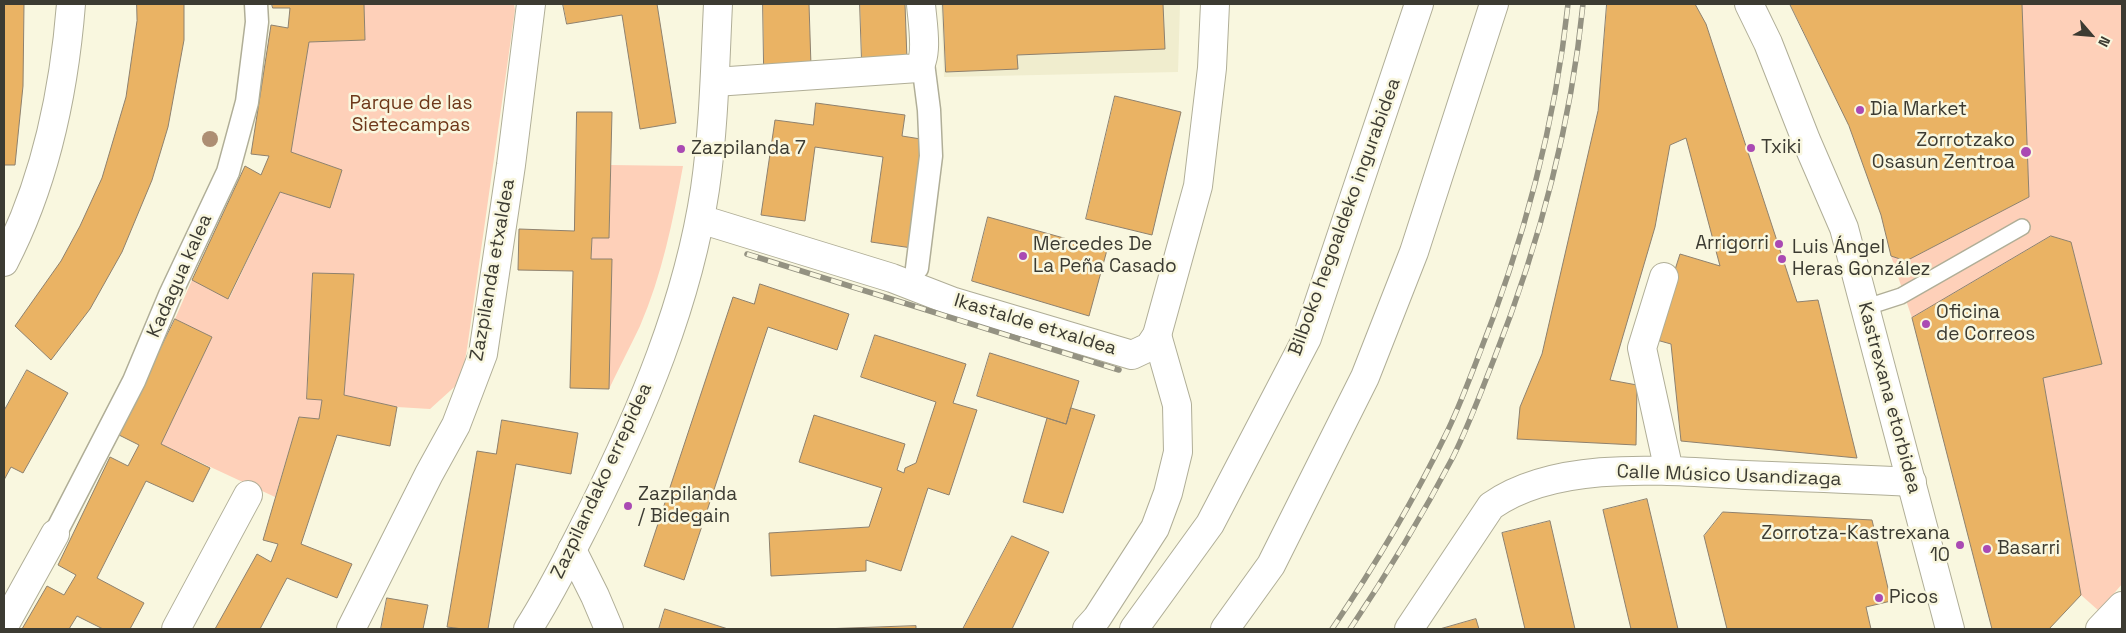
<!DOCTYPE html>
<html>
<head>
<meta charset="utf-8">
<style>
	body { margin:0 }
	#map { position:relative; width:2126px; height:633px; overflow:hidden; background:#f9f7df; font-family:"Space Grotesk",sans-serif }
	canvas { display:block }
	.frame { position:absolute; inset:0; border:5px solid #3c3b32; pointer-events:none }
	.north { position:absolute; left:2066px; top:10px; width:50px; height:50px; -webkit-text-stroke:4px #f9f7df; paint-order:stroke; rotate:117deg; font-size:14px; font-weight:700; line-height:20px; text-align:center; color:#3c3b32 }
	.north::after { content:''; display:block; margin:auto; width:18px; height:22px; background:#3c3b32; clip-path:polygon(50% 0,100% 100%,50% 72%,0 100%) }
</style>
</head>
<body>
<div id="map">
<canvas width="2126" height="633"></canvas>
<div class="frame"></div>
<div class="north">N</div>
</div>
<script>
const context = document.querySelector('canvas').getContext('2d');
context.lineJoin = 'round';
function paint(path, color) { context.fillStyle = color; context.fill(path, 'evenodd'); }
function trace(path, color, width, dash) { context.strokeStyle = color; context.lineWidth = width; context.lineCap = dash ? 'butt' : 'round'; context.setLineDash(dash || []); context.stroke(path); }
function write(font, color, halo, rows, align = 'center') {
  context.font = font + ' "Space Grotesk",sans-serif'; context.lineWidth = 5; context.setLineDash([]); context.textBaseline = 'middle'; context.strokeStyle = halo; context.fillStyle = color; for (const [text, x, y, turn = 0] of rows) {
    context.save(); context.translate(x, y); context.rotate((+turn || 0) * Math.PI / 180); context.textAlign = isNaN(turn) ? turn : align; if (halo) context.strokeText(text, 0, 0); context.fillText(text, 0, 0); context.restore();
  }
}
const built = new Path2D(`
	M941,4h239l-2,68 -234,5z`);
const green = new Path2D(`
	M364,4h150l1,6 -48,339 -6,32 -31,28 -33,-2 -53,-12 10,-120 -40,-2 -7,126 15,1 -3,19 -20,-2 -24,80 -114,-53 51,-107 -37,-18 17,-39 37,19 51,-107 50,15 12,-37 -51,-18 18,-110 56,-2z
	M2022,4h100v580l-23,27 -18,-16 -38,-217 59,-14 -31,-122 -20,-6 -139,82 -21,-62 15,5 123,-64z
	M611,165l72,1c-10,55 -21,109 -43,160 -10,21 -21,42 -31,63l-18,-130 1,-21h17z`);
const building = new Path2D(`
	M4,4h20l-1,82 -8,79h-11z
	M137,4h47v36l-16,87 -16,53 -30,72 -32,57 -39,51 -36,-34 46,-65 19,-35 22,-48 24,-81 11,-76z
	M272,4h92l1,36 -56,2 -18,110 51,18 -12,38 -50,-16 -52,107 -36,-19 53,-114 16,9 8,-19 -18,-2 20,-129 17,3 2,-20h-17z
	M563,4h94l19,119 -36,6 -18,-114 -55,9z
	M763,4h46l2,62 -47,1z
	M860,4h45l2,56 -45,2z
	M943,4h220l2,45 -148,6 1,14 -72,3z
	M1607,4h88l11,20 91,278 21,-2 39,158 -176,-17 -10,-97 -18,-5 27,-85 40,12 -34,-128 -16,7 -15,82 -45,153 27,5 -1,60 -119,-6 3,-32 22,-53 56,-243z
	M1790,4h232l7,193 -123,64 -15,-5 -10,-41 -32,-89z
	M1115,96l66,16 -29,123 -66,-16z
	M816,103l89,12 -3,21 25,4 -15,108 -41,-6 12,-85 -68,-10 -10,74 -44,-6 14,-95 38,5z
	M577,112h35l-3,126h-17l-1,21h21l-3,130 -39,-1 3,-117 -55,-1 1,-41 55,2z
	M988,217l119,33 -18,66 -117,-35z
	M2051,236l20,6 31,122 -59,14 38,217 -32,34h-57l-80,-311z
	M313,273l41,1 -10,121 53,12 -7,39 -53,-11 -36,109 51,20 -15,34 -50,-20 -27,51h-45l42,-75 14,8 7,-18 -15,-4 36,-123 20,2 3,-19 -15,-1z
	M760,284l89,30 -12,36 -69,-23 -84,253 -40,-14 89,-269 21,7z
	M175,319l37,18 -51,107 49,24 -17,34 -47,-21 -49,97 47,25 -14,26h-27l-26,-13 -8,13h-47l25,-43 17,9 12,-20 -18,-10 52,-108 18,9 11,-21 -20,-10z
	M875,335l91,29 -13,39 24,7 -28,85 -21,-7 -27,83 -35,-11v11l-95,5 -2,-43 100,-6 13,-39 -83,-26 15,-47 91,29 -8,26 7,3 1,-5 11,-5 20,-61 -75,-25z
	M990,353l89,28 -13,43 -89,-28z
	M27,370l41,23 -45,80 -12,-6 -7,13v-69z
	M1071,408l24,7 -32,98 -40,-11 24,-84 19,6z
	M502,420l76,13 -7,41 -55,-10 -28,165h-25l-16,-2 30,-176 19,3z
	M1647,499l31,130h-47l-28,-119z
	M1723,512l149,8 19,81 -25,6 5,22h-144l-23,-93z
	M1550,521l25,108h-50l-23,-96z
	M1012,536l37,16 -37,77h-49z
	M387,598l41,7 -5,24h-42z
	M665,609l63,20h-69z
	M1476,619l3,10h-39z
	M916,626v3h-94z`);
const service = new Path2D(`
	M1864,308l37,-12 121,-69`);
const pedestrian = new Path2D(`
	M917,268l14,-112 -2,-46 -6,-47
	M55,534l79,-153 36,-86 58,-123 19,-70 10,-80 -1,-18`);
const minor = new Path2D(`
	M715,82l203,-14c11,-12 4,-48 3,-64
	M4,262c41,-79 60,-170 67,-258
	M1664,277l-22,71 27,123
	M572,550l23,46 14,33
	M4,626l51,-92
	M176,629l72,-134
	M351,629l78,-155 27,-49 27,-71 28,-189 20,-161
	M1087,629l10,-11 58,-90 13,-35 10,-41 -1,-47 -20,-70
	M1409,629l82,-123c67,-47 176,-35 255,-31 55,2 111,4 166,7
	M2100,629l22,-23`);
const tertiary = new Path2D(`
	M1749,4l19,39 38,97 38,88 106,401
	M700,219l192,59 62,24 178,53 17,-8 8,-12 41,-149 14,-118 3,-64
	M528,629c24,-37 43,-77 63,-116 51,-102 97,-211 114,-324 9,-62 10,-123 13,-185`);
const motorway = new Path2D(`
	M1134,629l76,-105 97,-186 112,-334
	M1225,629l46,-64 94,-188 49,-125 80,-248`);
const rail = new Path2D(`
	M747,254l372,116
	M1332,629c42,-62 81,-127 114,-195 11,-22 20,-46 29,-69 46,-115 80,-238 93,-361
	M1350,629c37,-55 72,-113 103,-172 16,-32 28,-65 41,-98 45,-114 77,-234 89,-355`);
const trees = [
	[210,139]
];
const markers = [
	[1860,110,5,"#aa4ab3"],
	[1751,148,5,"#aa4ab3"],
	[681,149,5,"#aa4ab3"],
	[2026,152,6,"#aa4ab3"],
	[1779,244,5,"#aa4ab3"],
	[1023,256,5,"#aa4ab3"],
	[1782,259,5,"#aa4ab3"],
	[1926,324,5,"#aa4ab3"],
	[628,506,5,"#aa4ab3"],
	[1960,545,5,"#aa4ab3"],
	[1987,549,5,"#aa4ab3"],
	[1879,598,5,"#aa4ab3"]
];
const parkNames = [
	["Parque de las",411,104],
	["Sietecampas",411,126]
];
const poiNames = [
	["Dia Market",1870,110],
	["Zorrotzako",2015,141,"right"],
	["Osasun Zentroa",2015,163,"right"],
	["Txiki",1761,148],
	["Zazpilanda 7",691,149],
	["Arrigorri",1769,244,"right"],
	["Mercedes De",1033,245],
	["La Peña Casado",1033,267],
	["Luis Ángel",1792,248],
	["Heras González",1792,270],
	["Oficina",1936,313],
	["de Correos",1936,335],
	["Zazpilanda",638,495],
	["/ Bidegain",638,517],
	["Zorrotza-Kastrexana",1950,534,"right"],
	["10",1950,556,"right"],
	["Basarri",1997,549],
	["Picos",1889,598]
];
const streetNames = [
	["Bilboko hegoaldeko ingurabidea",1345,217,-70],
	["Zazpilanda etxaldea",493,270,-80],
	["Kadagua kalea",180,276,-66],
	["Ikastalde etxaldea",1035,325,17],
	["Kastrexana etorbidea",1889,398,75],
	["Calle Músico Usandizaga",1729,476,2],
	["Zazpilandako errepidea",602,481,-65]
];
paint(built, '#f0edce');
paint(green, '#fed0b9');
paint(building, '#eab364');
trace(building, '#8e816e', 1);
trace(service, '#b0ae97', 18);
trace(pedestrian, '#b0ae97', 25);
trace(minor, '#b0ae97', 30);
trace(tertiary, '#b0ae97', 30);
trace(motorway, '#b0ae97', 30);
trace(service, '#fff', 15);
trace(pedestrian, '#fff', 22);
trace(minor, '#fff', 28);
trace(tertiary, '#fff', 28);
trace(motorway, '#fff', 28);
trace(rail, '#949282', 5.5);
trace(rail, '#f9f7df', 4, [11]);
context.fillStyle = '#ad8e73';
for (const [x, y] of trees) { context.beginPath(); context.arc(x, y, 8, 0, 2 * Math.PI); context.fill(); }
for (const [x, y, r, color] of markers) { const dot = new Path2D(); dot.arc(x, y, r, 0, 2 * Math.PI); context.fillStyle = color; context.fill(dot); trace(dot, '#f9f7df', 2); }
write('19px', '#6e381a', '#f9f7df', parkNames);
write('19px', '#3c3b32', '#f9f7df', poiNames, 'left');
write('19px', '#3c3b32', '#f9f7df', streetNames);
</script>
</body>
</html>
